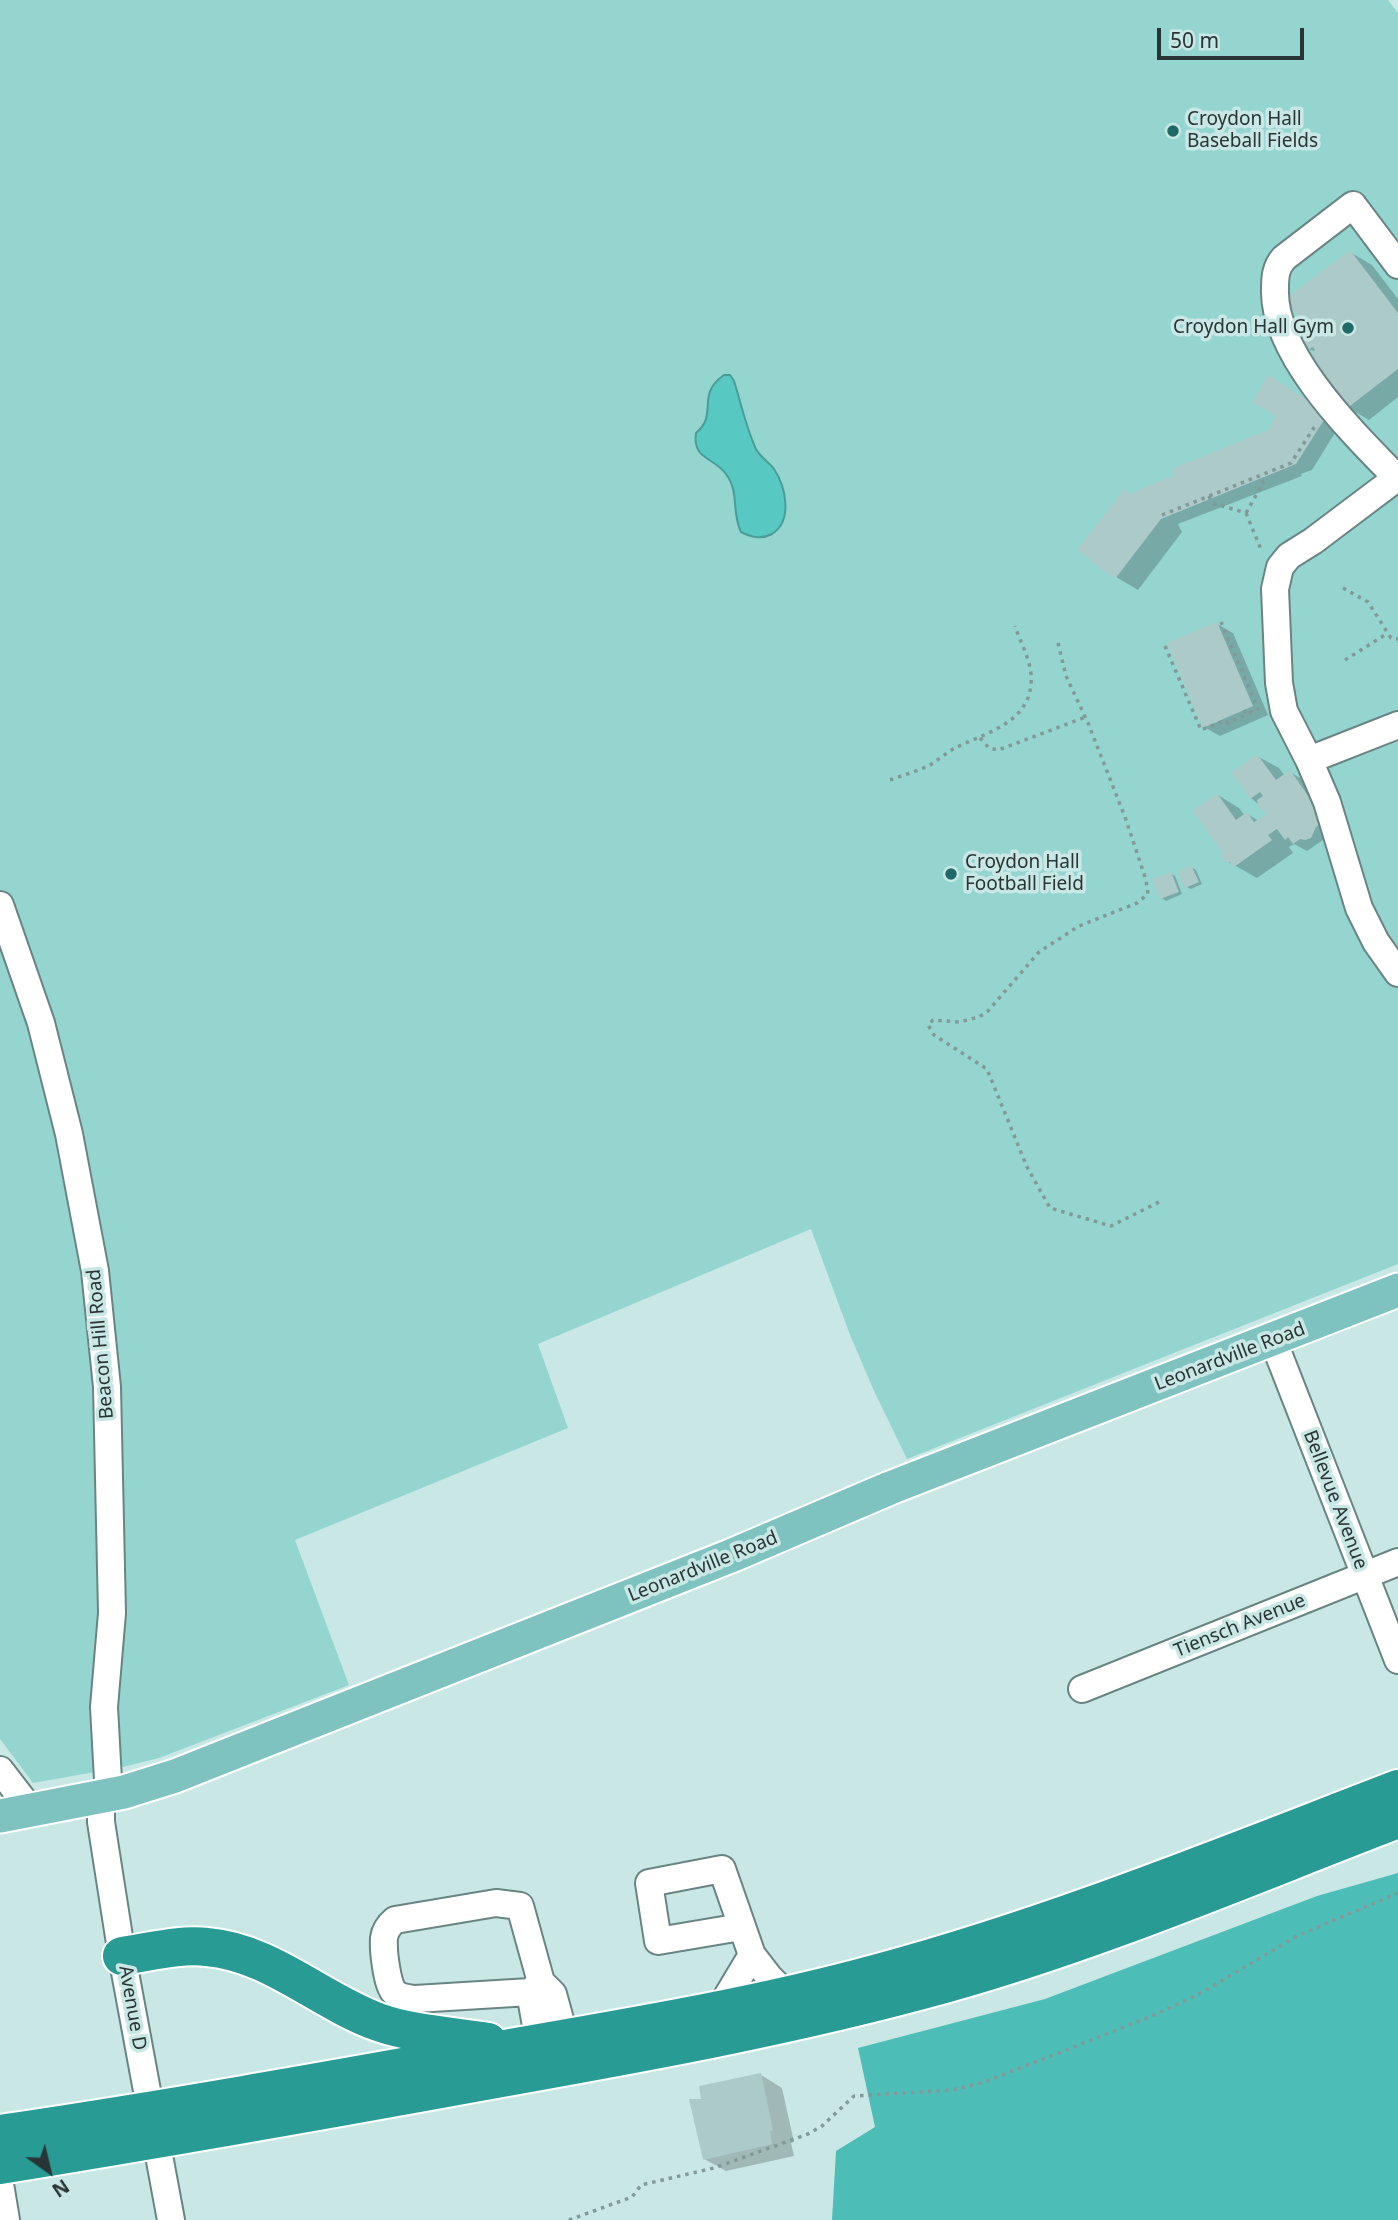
<!DOCTYPE html>
<html>
<head>
<meta charset="utf-8">
<style>
	body { margin:0 }
	#map { position:relative; width:1398px; height:2220px; overflow:hidden; background:#c9e8e5; font-family:"Noto Sans",sans-serif }
	canvas { display:block }
	.north { position:absolute; left:14px; top:2136px; width:70px; height:70px; -webkit-text-stroke:5px #c9e8e5; paint-order:stroke; rotate:146deg; font-size:19px; font-weight:700; line-height:28px; text-align:center; color:#293534 }
	.north::after { content:''; display:block; margin:auto; width:24px; height:32px; background:#293534; clip-path:polygon(50% 0,100% 100%,50% 72%,0 100%) }
	.scale { position:absolute; left:1157px; top:28px; width:147px; height:32px; box-sizing:border-box; border:4px solid #293534; border-top:0; padding-left:9px; font-size:21px; line-height:24px; white-space:nowrap; color:#293534; -webkit-text-stroke:5px #c9e8e5; paint-order:stroke }
</style>
</head>
<body>
<div id="map">
<canvas width="1398" height="2220"></canvas>
<div class="north">N</div>
<div class="scale">50 m</div>
</div>
<script>
const context = document.querySelector('canvas').getContext('2d');
context.lineJoin = 'round';
function paint(path, color) { context.fillStyle = color; context.fill(path, 'evenodd'); }
function trace(path, color, width, dash) { context.strokeStyle = color; context.lineWidth = width; context.lineCap = dash ? 'butt' : 'round'; context.setLineDash(dash || []); context.stroke(path); }
function write(font, color, halo, rows, align = 'center') {
  context.font = font + ' "Noto Sans",sans-serif'; context.lineWidth = 7; context.setLineDash([]); context.textBaseline = 'middle'; context.strokeStyle = halo; context.fillStyle = color; for (const [text, x, y, turn = 0] of rows) {
    context.save(); context.translate(x, y); context.rotate((+turn || 0) * Math.PI / 180); context.textAlign = isNaN(turn) ? turn : align; if (halo) context.strokeText(text, 0, 0); context.fillText(text, 0, 0); context.restore();
  }
}
const green = new Path2D(`
	M0,0h1388l10,13v1251l-491,195 -33,-68 -24,-56 -39,-106 -273,115 30,84 -273,112 54,145 -190,73 -36,9 -90,16 -33,-44z`);
const forest = new Path2D(`
	M1398,1873v347h-566l4,-69 39,-24 -17,-79 187,-49 272,-103z`);
const water = new Path2D(`
	M724,375h6l4,6c7,22 12,47 22,68 4,8 13,13 18,20 12,18 19,52 -2,65 -11,6 -21,3 -31,-2 -10,-20 -1,-39 -15,-58 -12,-17 -34,-14 -30,-41 23,-19 -1,-38 28,-58z`);
const shadow = new Path2D(`
	M1350,252l22,13 26,34v98l-29,23 -22,-13 -6,16 -29,47 -11,4 1,2 -124,48 4,8 -44,58 -22,-13 -36,-28 51,-54 191,-85 -6,-58 -7,-3 -3,-25z
	M1217,624l16,9 35,82 -48,21 -16,-9z
	M1257,756l22,12 6,8 5,-4 22,13 30,42 -35,24 -13,-7 -5,3 4,6 -36,25 -30,-17 -9,-66 21,13 6,8 2,-2 12,7 11,-7 -19,-16z
	M1191,867l5,3 6,14 -11,5 -4,-2z
	M1171,874l4,2 7,18 -16,7 -4,-3z
	M761,2075l21,13 12,54 -3,1 3,13 -68,15 -22,-12 -1,-58z`);
const building = new Path2D(`
	M1350,250l48,63v56l-52,40 -8,-11 -42,66 -135,55 -46,60 -38,-29 47,-61 6,5 44,-19 -3,-6 97,-39 8,-14 -24,-14 16,-27 53,34 -14,-52 8,-7 -2,-3 -5,3 -14,-19 10,-7 -19,-25z
	M1217,622l36,84 -50,22 -36,-85z
	M1257,754l19,26 14,-10 31,44 2,8 -7,5 -5,11 -6,2 -5,-1 -7,5 -5,-7 -3,3 -8,-11 -9,6 4,5 -38,27 -4,-5h-5l-3,-5v-5l-29,-41 24,-18 19,27 11,-8 7,10 13,-8 -9,-8 -1,-6 6,-4 -3,-4 -10,7 -19,-26z
	M1191,865l8,17 -14,6 -7,-16z
	M1171,872l8,20 -19,7 -8,-20z
	M761,2073l12,57 -3,1 2,13 -69,16 -14,-61h12l-2,-13z`);
const path = new Path2D(`
	M1209,496l3,7 34,10
	M1246,513l16,39
	M1246,513l17,-30 -3,-7
	M1162,515l129,-52 26,-40
	M1343,588l25,14 23,36 7,1
	M1058,643l8,33 22,47 37,94 21,63 2,14 -11,9 -58,23 -40,26 -51,59 -9,6 -19,5 -27,-2 -5,5 6,10 53,34 40,98 23,41 61,18 50,-25
	M1165,646l36,84 25,-10 2,3 30,-14 -37,-87
	M1345,660l43,-27
	M1244,710l1,2 5,-2 2,2
	M980,738l9,10 9,2 88,-33
	M890,780c13,-5 28,-9 40,-15 8,-5 15,-11 23,-16 29,-15 76,-25 78,-66 2,-19 -10,-39 -16,-57
	M569,2220l63,-23 9,-12 73,-17 94,-34 14,-8 32,-30 98,-6 30,-7 170,-67 47,-22 98,-58 101,-43`);
const minor = new Path2D(`
	M1398,477l-85,64 -24,15 -9,11 -5,22 4,94 5,28 25,49 18,42 32,106 17,34 22,31
	M1397,478c-44,-45 -125,-124 -122,-190 0,-12 1,-21 9,-30l69,-53 45,60
	M1309,760l89,-35
	M0,905l41,118 28,111 26,137 12,116 5,226 -8,94 4,73 -7,28v14l21,134 49,264
	M1273,1340l125,320
	M1082,1689l316,-127
	M0,1770l30,39
	M741,1927l-83,14 -9,-58 73,-14 30,86
	M530,1992l-115,7c-7,-1 -15,-1 -21,-7 -7,-7 -11,-42 -10,-54 1,-8 5,-13 11,-18l101,-17 24,3 21,76 12,12 12,44
	M719,2010l33,-55 17,22 18,18
	M539,2043l-9,-51 11,-10
	M0,2184l6,36`);
const major = new Path2D(`
	M0,1816l124,-24 51,-16 558,-221 157,-67 508,-198`);
const highway = new Path2D(`
	M122,1956c28,-4 57,-12 85,-9 63,5 113,54 171,75 33,12 75,14 110,20
	M0,2134c163,-24 325,-53 487,-82 131,-23 263,-44 391,-79 178,-48 348,-118 520,-184
	M0,2165c160,-26 320,-54 479,-83 158,-28 315,-56 469,-99 153,-43 301,-107 450,-164`);
const markers = [
	[1173,131,7,"#1f6a66"],
	[1348,328,7,"#1f6a66"],
	[951,874,7,"#1f6a66"]
];
const poiNames = [
	["Croydon Hall",1187,120],
	["Baseball Fields",1187,142],
	["Croydon Hall Gym",1334,328,"right"],
	["Croydon Hall",965,863],
	["Football Field",965,885]
];
const streetNames = [
	["Beacon Hill Road",101,1344,-95],
	["Leonardville Road",1230,1357,-21],
	["Bellevue Avenue",1335,1500,69],
	["Leonardville Road",703,1567,-22],
	["Tiensch Avenue",1240,1626,-22],
	["Avenue D",132,2008,80]
];
paint(green, '#95d5d0');
paint(forest, '#4cbeb7');
paint(water, '#58c9c2');
trace(water, '#4a9d97', 2);
paint(shadow, '#0003');
paint(building, '#accac8');
trace(minor, '#698583', 30);
trace(major, '#fff', 37);
trace(highway, '#fff', 42);
trace(path, '#829997', 3.5, [3.5, 5]);
trace(minor, '#fff', 26);
trace(major, '#7ec3bf', 33);
trace(highway, '#289b95', 38);
for (const [x, y, r, color] of markers) { const dot = new Path2D(); dot.arc(x, y, r, 0, 2 * Math.PI); context.fillStyle = color; context.fill(dot); trace(dot, '#c9e8e5', 2.5); }
write('19px', '#293534', '#c9e8e5', poiNames, 'left');
write('19px', '#293534', '#c9e8e5', streetNames);
</script>
</body>
</html>
